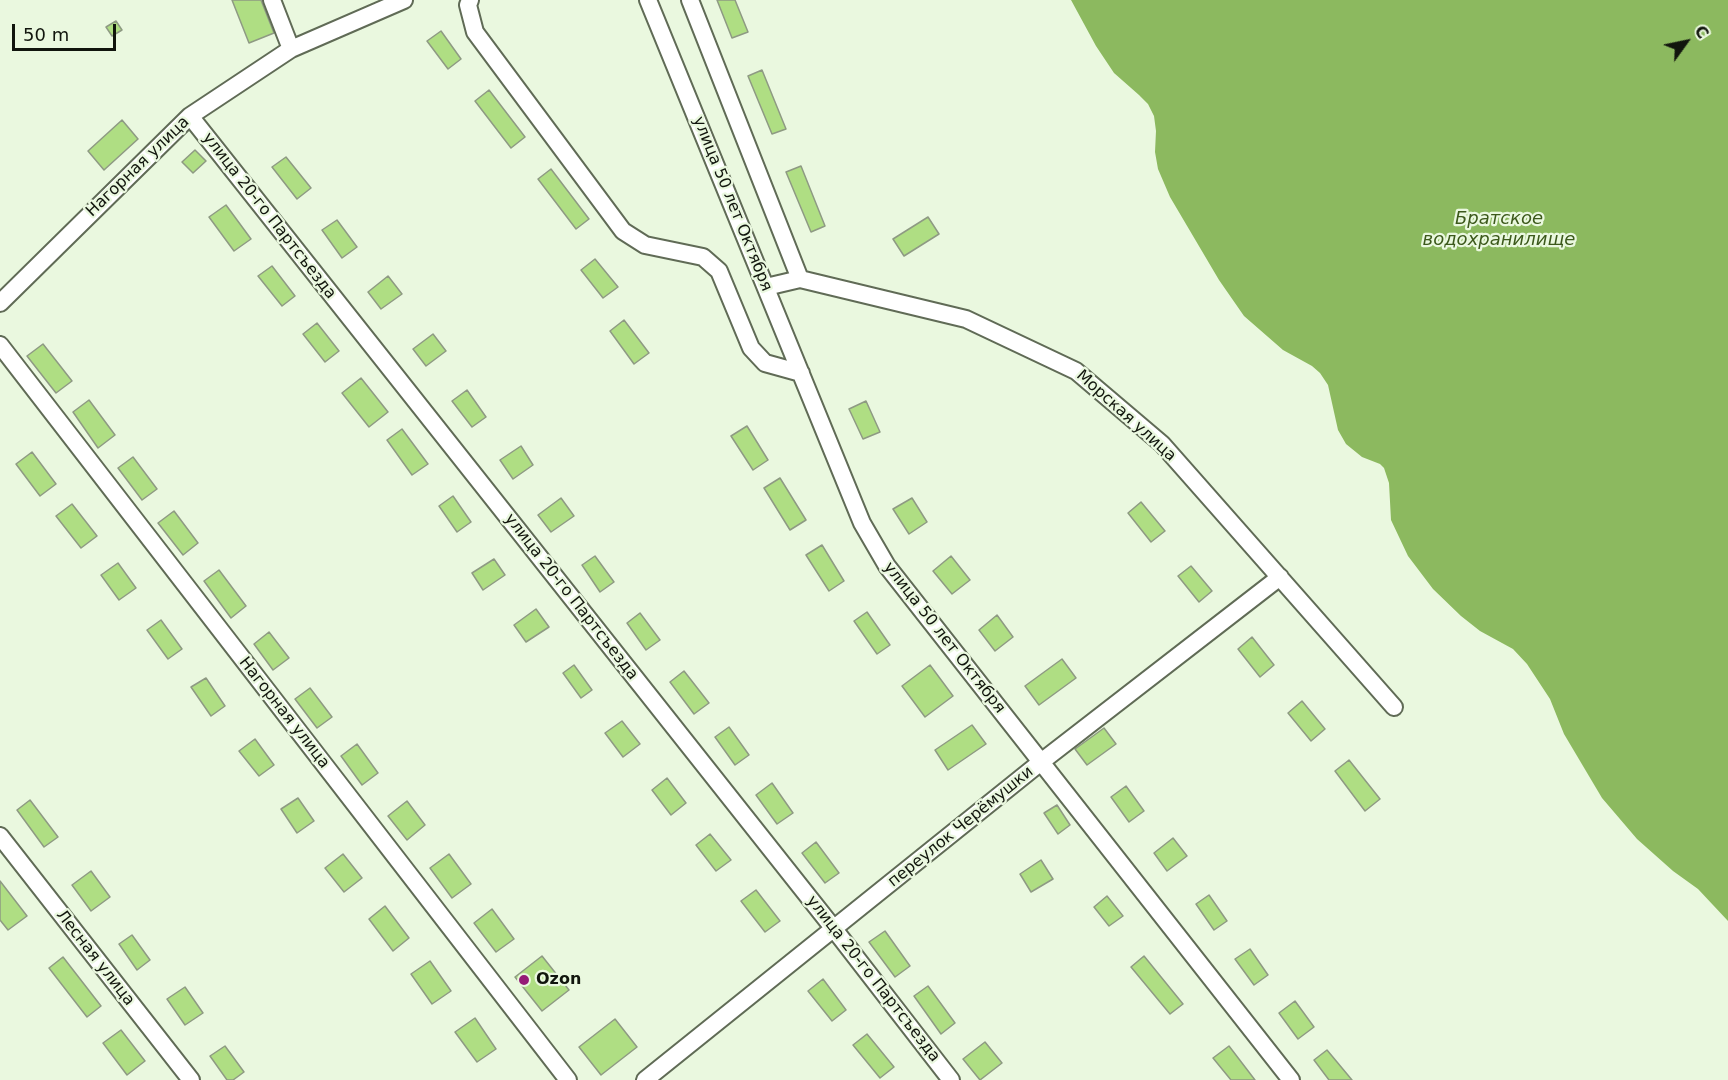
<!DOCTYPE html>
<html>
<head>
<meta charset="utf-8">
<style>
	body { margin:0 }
	#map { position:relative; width:1728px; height:1080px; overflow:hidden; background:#eaf8df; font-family:"DejaVu Sans",sans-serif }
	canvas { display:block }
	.north { position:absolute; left:1656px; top:12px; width:60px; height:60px; -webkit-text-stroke:4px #eaf8df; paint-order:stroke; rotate:57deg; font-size:16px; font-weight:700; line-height:24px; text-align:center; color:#11150d }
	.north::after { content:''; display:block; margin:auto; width:21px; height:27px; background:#11150d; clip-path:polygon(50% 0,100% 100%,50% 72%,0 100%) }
	.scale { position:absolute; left:12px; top:24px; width:104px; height:27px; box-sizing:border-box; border:3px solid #11150d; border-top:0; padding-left:8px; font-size:18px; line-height:21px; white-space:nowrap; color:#11150d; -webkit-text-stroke:4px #eaf8df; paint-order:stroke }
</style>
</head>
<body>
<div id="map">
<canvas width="1728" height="1080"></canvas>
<div class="north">С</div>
<div class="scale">50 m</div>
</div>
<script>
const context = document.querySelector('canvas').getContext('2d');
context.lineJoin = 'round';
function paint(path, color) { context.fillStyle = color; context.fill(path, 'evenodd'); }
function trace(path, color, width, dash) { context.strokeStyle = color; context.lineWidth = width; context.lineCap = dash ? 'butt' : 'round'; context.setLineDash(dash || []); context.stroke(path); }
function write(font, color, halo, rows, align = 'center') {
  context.font = font + ' "DejaVu Sans",sans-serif'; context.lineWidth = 4.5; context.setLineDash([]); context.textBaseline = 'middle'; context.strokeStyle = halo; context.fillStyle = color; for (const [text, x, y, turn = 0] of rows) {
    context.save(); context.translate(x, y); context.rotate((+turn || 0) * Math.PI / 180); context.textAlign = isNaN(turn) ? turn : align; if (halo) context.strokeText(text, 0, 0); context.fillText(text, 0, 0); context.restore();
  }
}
const water = new Path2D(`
	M1071,0h657v921l-30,-32 -25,-18 -36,-32 -35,-41 -38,-64 -14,-35 -23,-35 -14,-15 -33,-18 -19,-15 -28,-27 -25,-33 -17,-36 -2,-37 -5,-15 -4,-4 -18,-7 -16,-13 -8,-14 -10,-45 -8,-12 -8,-7 -29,-16 -39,-34 -25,-36 -49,-83 -12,-28 -3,-17 1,-21 -2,-15 -6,-12 -9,-9 -25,-22 -18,-27z`);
const building = new Path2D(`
	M232,0h29l13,33 -25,10z
	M717,0h18l13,32 -16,6z
	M116,21l6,9 -10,6 -6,-9z
	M441,31l20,28 -13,10 -21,-28z
	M762,70l24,59 -14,5 -24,-58z
	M489,90l36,47 -14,11 -36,-47z
	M122,120l16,19 -34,31 -16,-19z
	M195,150l11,11 -13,12 -11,-11z
	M286,157l25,31 -14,11 -25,-32z
	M801,166l24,60 -14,6 -25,-60z
	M551,169l38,50 -13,10 -38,-50z
	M226,205l25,34 -17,12 -25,-34z
	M928,217l11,17 -35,22 -11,-17z
	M337,220l20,27 -15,11 -20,-28z
	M595,259l23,28 -15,11 -22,-28z
	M272,266l23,30 -13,10 -24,-30z
	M388,276l14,18 -21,15 -13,-17z
	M624,320l25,33 -15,11 -24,-33z
	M317,323l22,28 -14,11 -22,-28z
	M433,334l13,17 -20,15 -13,-17z
	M43,344l29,37 -16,12 -29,-37z
	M361,378l27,34 -19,15 -27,-34z
	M467,390l19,27 -14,10 -20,-26z
	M89,400l26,35 -17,13 -25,-36z
	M866,401l14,31 -17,7 -14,-30z
	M747,426l21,34 -15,10 -22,-34z
	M402,429l26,35 -16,11 -25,-35z
	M521,446l12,19 -20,14 -13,-19z
	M32,452l24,32 -16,12 -24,-32z
	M133,457l24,32 -15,11 -24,-32z
	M780,478l26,42 -16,10 -26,-42z
	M453,496l18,26 -14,10 -18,-26z
	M561,498l13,18 -23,16 -13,-17z
	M912,498l15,24 -18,12 -16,-25z
	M1141,502l24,29 -14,11 -23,-29z
	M72,504l25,32 -16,12 -25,-32z
	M174,511l24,32 -15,12 -25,-32z
	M822,545l22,36 -15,10 -23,-36z
	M595,556l19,26 -14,10 -18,-27z
	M951,556l19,24 -18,14 -19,-23z
	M494,559l11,16 -22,15 -11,-17z
	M118,563l18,25 -17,12 -18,-25z
	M1191,566l21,25 -13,11 -21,-26z
	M219,570l27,36 -15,12 -27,-37z
	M536,609l13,18 -23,15 -12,-17z
	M867,612l23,33 -13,9 -23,-33z
	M640,613l20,27 -14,10 -19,-27z
	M997,615l16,22 -18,14 -16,-21z
	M161,620l21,29 -14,10 -21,-29z
	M269,632l20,26 -16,12 -19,-26z
	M1252,637l22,28 -14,12 -22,-28z
	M1062,659l14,19 -37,27 -14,-19z
	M574,665l18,25 -11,8 -18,-25z
	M930,665l23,31 -28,21 -23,-31z
	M684,671l25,32 -15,11 -24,-32z
	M206,678l19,28 -14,10 -20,-29z
	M310,688l22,29 -15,11 -22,-29z
	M1302,701l23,28 -14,12 -23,-28z
	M622,721l18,23 -17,13 -18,-24z
	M972,725l14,19 -38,26 -13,-20z
	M729,727l20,28 -14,10 -20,-28z
	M1104,728l12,16 -29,21 -12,-16z
	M255,739l19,26 -15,11 -20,-25z
	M357,744l21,29 -16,12 -21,-29z
	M1349,760l31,39 -15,12 -30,-40z
	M667,778l19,25 -15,12 -19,-25z
	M772,783l21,30 -16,11 -21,-29z
	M1126,786l18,25 -15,11 -18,-25z
	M298,798l16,23 -17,12 -16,-24z
	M30,800l28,37 -14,10 -27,-37z
	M407,801l18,24 -18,15 -19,-24z
	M1057,805l13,20 -12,9 -14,-21z
	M710,834l21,26 -15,11 -20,-26z
	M1173,838l14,18 -20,15 -13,-18z
	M816,842l23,31 -14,10 -23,-30z
	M343,854l19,24 -18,14 -19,-24z
	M449,854l22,30 -19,14 -22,-30z
	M1041,860l12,19 -22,13 -11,-18z
	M91,871l19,26 -19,14 -19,-26z
	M0,881l27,35 -19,14 -8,-10z
	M756,890l24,31 -15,11 -24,-31z
	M1209,895l18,26 -13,9 -18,-26z
	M1107,896l16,20 -14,10 -15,-19z
	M385,906l24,32 -16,13 -24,-32z
	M492,909l22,30 -18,13 -22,-29z
	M885,931l25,35 -15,11 -26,-35z
	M132,935l18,25 -13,10 -18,-26z
	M1250,949l18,26 -14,10 -19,-26z
	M542,956l27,34 -27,21 -27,-34z
	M1144,956l39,48 -13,10 -39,-47z
	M63,957l38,49 -14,11 -38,-49z
	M430,961l21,30 -19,13 -21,-30z
	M823,979l23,31 -14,11 -24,-30z
	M928,986l27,37 -14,11 -27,-38z
	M185,987l18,26 -18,12 -18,-26z
	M1295,1001l19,26 -16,12 -19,-26z
	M475,1018l21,31 -19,13 -22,-30z
	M615,1019l22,28 -36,28 -22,-28z
	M121,1030l24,31 -18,14 -24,-32z
	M867,1034l27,33 -14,11 -27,-33z
	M985,1042l17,21 -22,17 -17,-21z
	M225,1046l19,26 -11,8h-6l-17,-24z
	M1229,1046l26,34h-24l-18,-22z
	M1327,1050l25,30h-23l-15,-20z`);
const minor = new Path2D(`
	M272,0l19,49
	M470,0l-2,5 7,27 148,199 22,14 58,12 16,14 32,77 14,15 36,10
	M648,0l214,523 25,43 404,514
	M690,0l110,279
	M190,116l644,813 117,151
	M766,287l34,-8 166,40 110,52 86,73 232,263
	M0,303l190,-187 101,-67 113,-49
	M0,345l568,735
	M0,836l191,244
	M645,1080l396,-318 239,-185`);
const markers = [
	[524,980,6,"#951b76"]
];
const streetNames = [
	["Нагорная улица",138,167,-44],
	["улица 50 лет Октября",732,204,68],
	["улица 20-го Партсъезда",269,216,52],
	["Морская улица",1126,416,42],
	["улица 20-го Партсъезда",571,597,52],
	["улица 50 лет Октября",944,638,52],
	["Нагорная улица",284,713,52],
	["переулок Черёмушки",961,827,-39],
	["Лесная улица",95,958,52],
	["улица 20-го Партсъезда",873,979,52]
];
const poiNames = [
	["Ozon",536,980]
];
const waterNames = [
	["Братское",1499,219],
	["водохранилище",1499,240]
];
paint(water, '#8cb95f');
paint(building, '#afde83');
trace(building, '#8e9a83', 1.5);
trace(minor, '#606b56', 20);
trace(minor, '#fff', 16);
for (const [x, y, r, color] of markers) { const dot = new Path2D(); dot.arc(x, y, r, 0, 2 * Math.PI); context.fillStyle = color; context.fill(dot); trace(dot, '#eaf8df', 2); }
write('16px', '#11150d', '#eaf8df', streetNames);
write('bold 16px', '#11150d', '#eaf8df', poiNames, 'left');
write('italic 18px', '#3c591b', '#eaf8df', waterNames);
</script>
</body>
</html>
